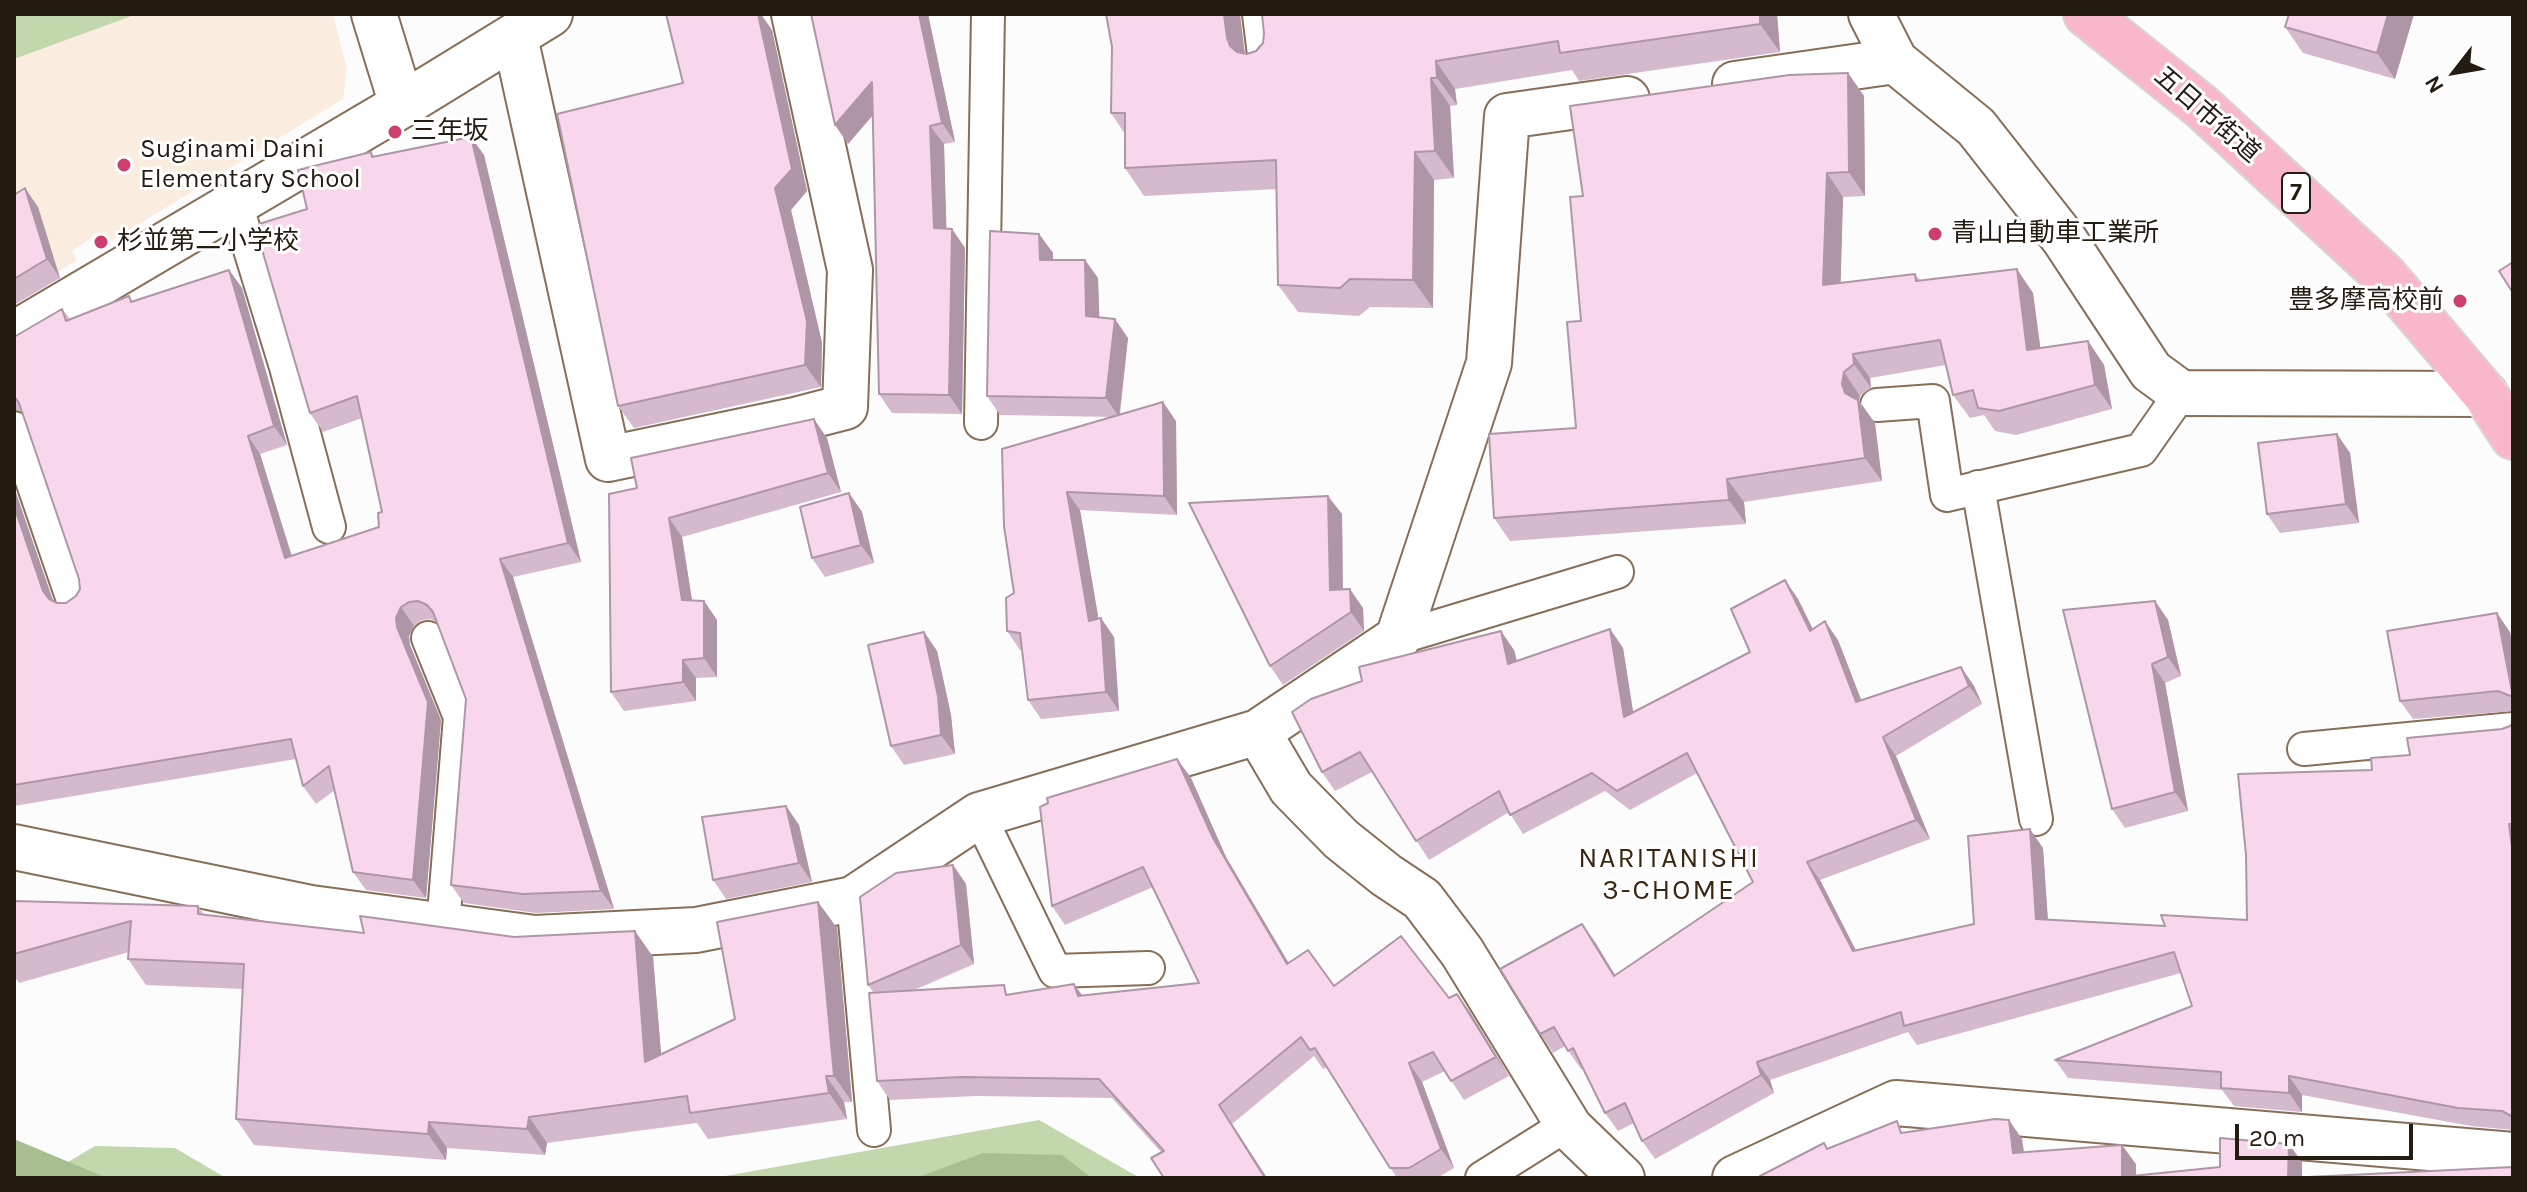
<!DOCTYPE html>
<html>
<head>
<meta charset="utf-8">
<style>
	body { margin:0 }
	#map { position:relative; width:2527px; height:1192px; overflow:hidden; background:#fcfcfc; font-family:Karla,sans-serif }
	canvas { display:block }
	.frame { position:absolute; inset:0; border:16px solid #241b11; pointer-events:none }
	.north { position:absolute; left:2415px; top:32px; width:80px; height:80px; -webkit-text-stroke:6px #fff; paint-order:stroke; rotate:239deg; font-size:22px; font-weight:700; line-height:32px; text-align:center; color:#241b11 }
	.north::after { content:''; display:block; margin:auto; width:28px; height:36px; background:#241b11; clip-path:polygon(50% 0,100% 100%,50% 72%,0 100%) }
	.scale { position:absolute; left:2235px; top:1124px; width:178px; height:36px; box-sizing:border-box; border:4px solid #241b11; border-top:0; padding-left:10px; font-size:24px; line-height:28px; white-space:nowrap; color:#241b11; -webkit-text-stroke:6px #fff; paint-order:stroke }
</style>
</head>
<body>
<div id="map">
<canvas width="2527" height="1192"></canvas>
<div class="frame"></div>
<div class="north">N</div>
<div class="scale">20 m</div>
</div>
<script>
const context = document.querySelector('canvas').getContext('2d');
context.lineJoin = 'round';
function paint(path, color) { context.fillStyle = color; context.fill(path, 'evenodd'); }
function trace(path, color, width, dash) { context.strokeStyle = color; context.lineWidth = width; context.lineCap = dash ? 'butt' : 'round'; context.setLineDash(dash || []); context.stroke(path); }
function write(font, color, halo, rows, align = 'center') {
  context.font = font + ' Karla,"Noto Sans JP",sans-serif'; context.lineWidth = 6; context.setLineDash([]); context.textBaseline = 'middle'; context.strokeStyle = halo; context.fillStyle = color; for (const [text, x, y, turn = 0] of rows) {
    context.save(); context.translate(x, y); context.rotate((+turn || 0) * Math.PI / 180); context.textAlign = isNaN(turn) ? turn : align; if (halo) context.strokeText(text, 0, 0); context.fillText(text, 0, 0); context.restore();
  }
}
const built = new Path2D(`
	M14,14h319l14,55 -4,30 -235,144 -8,-11 -28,19 5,9 -63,38z`);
const green = new Path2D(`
	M14,14h123l-123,45z
	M1039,1120l101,58h-426z
	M95,1146l80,2 51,30h-185z`);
const forest = new Path2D(`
	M14,1139l93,39h-93z
	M983,1153l79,2 30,23h-176z`);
const lane = new Path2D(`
	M1259,14l6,49
	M236,204l50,163 43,160
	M1877,405l56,-4 14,94 194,-45 40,-57
	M981,423l7,-409
	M14,428l60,175
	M1978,487l58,332
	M428,638l32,79 -17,209
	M1398,638l219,-66
	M2304,749l209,-20
	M979,815l76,156 93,-3
	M853,899l21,231
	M1482,1178l86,-54`);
const street = new Path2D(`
	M374,14l28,91
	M1871,14l24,47 81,66 88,112 87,132 30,22 304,1
	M515,37l93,422 187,-39 50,-13 5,-137 -56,-256
	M1735,84l160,-23
	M1258,732l33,56 50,51 45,36 36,24 40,53 108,176 52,50
	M14,847l297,61 224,30 161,-8 157,-31 126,-84 279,-83 140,-94 91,-275 18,-247 120,-17
	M1735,1178l161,-75 617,52`);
const secondary = new Path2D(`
	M14,334l388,-229 148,-91`);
const primary = new Path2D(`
	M2086,14l116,93 183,169 100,118 28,43`);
const wall = new Path2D(`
	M928,14l27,128 -11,2 2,85h6l13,19 -3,166 -70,-1 -13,-19 -6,-279 -25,29z
	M1106,14h134l5,40 532,-40 3,38 -201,29 -7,-11 -117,19 2,16 -7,1 4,72 -20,2 -1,128 -63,-1 -11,9 -61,-4 -20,-27 -1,-96 -133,7 -19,-28v-34l-14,-21 1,-66z
	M2414,14l-19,65 -92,-26 -18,-26z
	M772,30l35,161 -16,19 31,133 -1,44 -187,41 -16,-22 65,-323z
	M1848,73l16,23 1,100 -22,1 -3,86 75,-9 5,6 113,13 7,55 48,-7 16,24 8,44 -96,26 -21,-4 -11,-16 -14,3 -17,-23 -7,-30 -76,13 1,10 -11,8 -1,5 16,22 7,58 -138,21 2,22 -236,17 -16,-23 82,-90 5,-107 2,-125z
	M471,137l13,18 97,407 -68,15 101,332 -78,4 -72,-10 -13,-18 15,-186 -30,-77 -5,-3 -9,1 -8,6 -5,10 1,9 31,75 -15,178 -60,-8 -13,-18 -18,-82 -19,14 -13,-18 -7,-27 -282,47v-319l39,114 4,2h9l10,-7 4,-7 -1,-10 -57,-168 -4,-1h-4v-73l48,-28 8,10 59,-23 4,6 96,-32 13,18 45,157 -27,9 32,102 87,-29 3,-15 -20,-94 -39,14 -13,-19 -49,-178 46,-26 64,-57 3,4z
	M14,195l24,12 22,71 -46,27z
	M1039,234l14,19v7h32l13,18 1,40 29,20 -8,77 56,6 1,94 -97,-5 18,108 16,19 5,74 -78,8 -13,-19 -6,-50h-2l-13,-19 7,-38 -10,-67 110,-109 -114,-2 -13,-19z
	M2337,434l13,19 9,70 -79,10 -13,-19z
	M827,438l14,54 -159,45 10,63 12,1 13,19v57l-21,1v23l-72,10 -13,-19 26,-204z
	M849,493l13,19 12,51 -49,14 -13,-19z
	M1342,514l1,75 20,19 1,23 -81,54 -13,-19z
	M1785,580l13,19 15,30 25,11 23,60 100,-33 13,19 8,18 -86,52 34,83 -110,41 36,71 118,-27 69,-76 5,72 117,6 82,-6 125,-150 38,-15 92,-26 8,-3 3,-3v407l-42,-4 -169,-31v17l-68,-6 -12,-16 -154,-12 -13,-18 137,-54 -11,-33 -264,72 -9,-13 -138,48 4,13 -119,66 -13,-18 -8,-18 -16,8 -13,-18 -22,-44h-2l-16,-23 -12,7 -13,-19 55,-92 20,33 138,-93 -56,-109 -67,37 -25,-19 -82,43 -14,-22 -80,48 -57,-88 -37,19 -13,-19 192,-122 3,11 93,-32 13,19 10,65 117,-61z
	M2155,601l13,19 13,56 -16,7 23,128 -63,17 -13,-19z
	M924,632l13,19 14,64 4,39 -51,11 -13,-19z
	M2510,632l3,16v63l-100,8 -13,-18z
	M1177,759l14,19 35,79 62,106 46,23 115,12 8,-4 13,18 39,64 -45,24 -19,-29 -23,11 32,86 -17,10h-40l-70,-111 -4,2 -9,-13 -82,68 35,54h-103l-3,-26 -49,-54 -136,-2 -86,4 -13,-19 -3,-88 -6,-8 85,-120 13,19 8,80 -62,27 171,5 116,-13 -46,-96 -88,38 -13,-19z
	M786,806l13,19 13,57 -86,17 -13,-19z
	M14,901l184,5 6,9 160,18 150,4 121,-6 18,26 8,98 74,-36 83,-117 19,26 15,174h-8l3,17 -139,20 -11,-16 -150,20 -2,12 -98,-7 -1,12 -192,-15 -18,-26 7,-130 -97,-4 -18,-26 1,-7 -110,31 -5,-7z`);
const shadedWall = new Path2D(`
	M752,14h9l11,16 35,161 -16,19 31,133 -1,44 -16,-22 -30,-177z
	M919,14h9l27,128 -13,-19z
	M1224,14h16l6,51 -16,-19 -3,-8z
	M1760,14h17l3,38 -20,-28z
	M2388,14h26l-19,65 -18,-26z
	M1436,61l19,28 2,16 -20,-27z
	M1848,73l16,23 1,100 -16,-24z
	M1431,78l19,28 4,72 -19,-27z
	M872,82l13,19 -37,43 -13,-19z
	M930,126l14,18 3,103 -13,-19z
	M471,137l13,18 97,407 -13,-19z
	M1415,152l19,28 -1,128 -20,-28z
	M1827,173l16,24 -3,112 -17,-24z
	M25,188l13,19 22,71 -13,-19z
	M952,229l13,19 -3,166 -13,-19z
	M1039,234l14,19v26l-13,-19z
	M1085,260l13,18 2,57 -14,-19z
	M2017,269l16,24 11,81 -17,-24z
	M229,270l13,18 45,157 -13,-19z
	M1115,319l13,19 -9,79 -13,-19z
	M2088,341l16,24 8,44 -17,-24z
	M1853,354l17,24 1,10 -17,-24z
	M1844,372l16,24 -1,5 16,22 7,58 -17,-23 -23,-74z
	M1163,402l13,19 1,94 -13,-19z
	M814,419l13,19 14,54 -13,-19z
	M2337,434l13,19 9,70 -13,-19z
	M248,436l12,18 38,123 -13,-19z
	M1727,479l17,23 2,22 -17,-24z
	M14,487l42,122 -13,-18 -29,-85z
	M1067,492l13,18 22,129 -13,-18z
	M849,493l13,19 12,51 -13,-18z
	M1328,496l14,18 1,95 -13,-19z
	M669,518l13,19 13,82 -13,-19z
	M500,559l13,18 101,332 -13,-18z
	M1785,580l13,19 25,51 -13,-19z
	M1350,589l13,19 1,23 -13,-19z
	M704,601l13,19v57l-13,-19z
	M2155,601l13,19 13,56 -13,-19z
	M401,607l13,19 -5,10 1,9 31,75 -15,178 -13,-18 -17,-262z
	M2497,613l13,19 3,16v49z
	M1101,618l13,19 5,74 -13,-19z
	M1825,621l13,19 31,80 -13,-18z
	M1610,629l13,19 14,88 -13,-19z
	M1501,631l13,19 8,32 -14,-18z
	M924,632l13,19 14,64 4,39 -14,-19z
	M683,660l13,18v23l-13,-19z
	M2152,664l13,19 23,128 -13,-19z
	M1961,667l13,19 8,18 -13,-18z
	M1883,737l13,19 34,83 -14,-19z
	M1177,759l14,19 35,79 74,125 -13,-18 -74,-126z
	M786,806l13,19 13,57 -13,-19z
	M2509,824l4,6v25z
	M2030,829l13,19 6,90 -13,-19z
	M1807,862l13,18 46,90 -13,-19z
	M953,865l13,19 8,80 -13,-19z
	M818,902l19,26 15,174 -18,-26z
	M1582,924l13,18 32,53 -13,-19z
	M635,931l18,26 11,131 -19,-26z
	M1074,984l13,18 -9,-6z
	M1457,994l13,18 39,64 -13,-19z
	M1757,1062l13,18 4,13 -13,-18z
	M1409,1063l13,19 32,86 -13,-19z
	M826,1076l18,26 3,17 -18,-26z
	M2289,1076l13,19v17l-13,-19z
	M1219,1105l13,19 35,54h-2z
	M529,1117l18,26 -2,12 -18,-26z
	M2009,1120l13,19 5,33 -14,-19z
	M429,1122l18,26 -1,12 -18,-26z
	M2289,1144l13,18v16h-14z
	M2122,1145l14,19v14l-14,-1z`);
const building = new Path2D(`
	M666,14h92l34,155 -17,19 32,133 -2,44 -187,41 -61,-292 126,-31z
	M811,14h108l23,109 -12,3 4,102 18,1 -3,166 -70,-1 -7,-312 -37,43z
	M1106,14h118l3,24 3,8 7,6 10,2 9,-3 7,-8 1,-9 -2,-20h498v10l-200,29 -2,-12 -122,20 1,17h-6l4,73 -20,1 -2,128 -63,-1 -10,9 -62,-3 -2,-125 -151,8v-55h-14l1,-66z
	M2289,14h99l-11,39 -92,-26z
	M1848,73l1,99 -22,1 -4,112 92,-11 1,7 101,-12 10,81 61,-9 7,44 -96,26 -21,-3 -5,-18 -20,5 -13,-55 -87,14 1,10 -10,8 -2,12 3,9 13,7 7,58 -138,21 2,21 -235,18 -5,-84 87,-6 -9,-106 14,-1 -11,-124 13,-1 -13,-90 219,-31z
	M471,137l97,406 -68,16 101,332 -78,3 -72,-9 15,-186 -33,-87 -6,-7 -9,-4 -9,1 -8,5 -5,11 1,9 31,75 -15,178 -60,-8 -24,-106 -26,20 -12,-47 -277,46v-279l29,85 6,8 8,4h9l10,-7 4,-7 -1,-10 -60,-176 -5,-7v-59l48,-28 4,12 63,-25 2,6 98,-32 45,156 -26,10 37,122 94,-31 -1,-14 4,-1 -25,-116 -47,17 -52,-177 3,-1 -2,-11 48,-15 -9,-39 73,-18 1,5z
	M25,188l22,71 -33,20v-84z
	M990,231l49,3 1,26h45l1,56 29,3 -9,79 -119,-2z
	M2513,262v31l-14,-22z
	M1163,402l1,94 -97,-4 22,129 12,-3 5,74 -78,8 -8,-67 -13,-2 -1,-33 8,-5 -10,-67 -2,-77z
	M814,419l14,54 -159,45 13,82 22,1v57l-21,2v22l-72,10 -2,-198 28,-6 -6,-30z
	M2337,434l9,70 -79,10 -9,-71z
	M849,493l12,52 -49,13 -12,-51z
	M1328,496l2,94 20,-1 1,23 -81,54 -81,-163z
	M1785,580l25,51 15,-10 31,81 105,-35 8,19 -86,51 33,83 -109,42 46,89 121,-27 -6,-88 62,-7 6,90 129,7 -4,-11 86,5 -1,-65 -8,-81 134,-4 -1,-12 39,-3 -3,-17 95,-9 8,-3 3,-3v101h-4l4,31v262l-11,-6 -44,-3 -169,-32v17l-68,-5v-16l-166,-12 137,-54 -18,-54 -270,74 -3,-14 -144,50 4,13 -119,66 -17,-38 -20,10 -32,-65 -5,3 -14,-24 -14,7 -40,-65 82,-45 32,52 139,-94 -66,-129 -70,38 -25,-18 -82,42 -11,-24 -83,50 -56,-89 -38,20 -30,-60 19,-13 51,-18 -3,-14 142,-36 7,33 102,-35 14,88 126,-65 -19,-43z
	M2155,601l13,56 -16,7 23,128 -63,17 -49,-199z
	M2497,613l16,84 -15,-6 -98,10 -13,-70z
	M924,632l14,64 3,39 -50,11 -23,-101z
	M1177,759l36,79 74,126 21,-14 26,36 67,-50 48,62 8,-4 39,63 -45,24 -18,-29 -24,11 32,86 -32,19h-19l-75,-120 -5,2 -9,-13 -82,68 46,73h-101l-13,-20 13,-7 -65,-72 -137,-2 -85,4 -8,-88 135,-8 2,10 68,-11 4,12 121,-13 -56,-116 -91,39 -12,-99 8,-4 -1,-5z
	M786,806l13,57 -86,17 -11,-63z
	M953,865l8,80 -93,40 -8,-88 36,-24z
	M14,901l184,5v8l166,19 -4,-17 154,21 121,-6 10,131 90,-43 -18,-97 101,-20 16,174h-8l3,17 -139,20 -3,-17 -158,21 -2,12 -98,-7 -1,12 -192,-15 8,-155 -116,-5 3,-38 -117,33z
	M1995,1119l14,1 4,33 109,-8v32l98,-10v-29l69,6 -1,34 225,-11v11h-752l-1,-2 64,-33 3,6 70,-28 4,12z`);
const markers = [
	[395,132,8,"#cc3e6b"],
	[124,165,8,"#cc3e6b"],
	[1935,234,8,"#cc3e6b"],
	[101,242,8,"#cc3e6b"],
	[2460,301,8,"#cc3e6b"]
];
const shields = [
	[2296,193,28]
];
const shieldNames = [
	["7",2296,193]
];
const streetNames = [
	["五日市街道",2207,115,41]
];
const poiNames = [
	["三年坂",411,132],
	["Suginami Daini",140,150],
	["Elementary School",140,180],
	["青山自動車工業所",1951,234],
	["杉並第二小学校",117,242],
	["豊多摩高校前",2444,301,"right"]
];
const neighbourhoodNames = [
	["NARITANISHI",1669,859],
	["3-CHOME",1669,891]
];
paint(built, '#faede0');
paint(green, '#c2d8ac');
paint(forest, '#a7be90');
trace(lane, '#876f57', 36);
trace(street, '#876f57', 48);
trace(secondary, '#876f57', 48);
trace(primary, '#d8d6d4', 48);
trace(lane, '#fff', 32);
trace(street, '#fff', 44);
trace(secondary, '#fff', 44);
trace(primary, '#f9b8ca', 44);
paint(wall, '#d5b9cc');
paint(shadedWall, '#ae96a6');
paint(building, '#f8d7ed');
trace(building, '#ae96a6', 2);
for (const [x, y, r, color] of markers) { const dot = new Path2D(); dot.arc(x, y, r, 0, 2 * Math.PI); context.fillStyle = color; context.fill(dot); trace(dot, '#fff', 3); }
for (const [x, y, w] of shields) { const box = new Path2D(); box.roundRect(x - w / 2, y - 20, w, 40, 6); context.fillStyle = '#fff'; context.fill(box); trace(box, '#241b11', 2); }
write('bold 24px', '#241b11', null, shieldNames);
write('26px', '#241b11', '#fff', streetNames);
write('26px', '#241b11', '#fff', poiNames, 'left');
context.letterSpacing = '2px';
write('28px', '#3a2610', '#fff', neighbourhoodNames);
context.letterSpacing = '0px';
</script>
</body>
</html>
